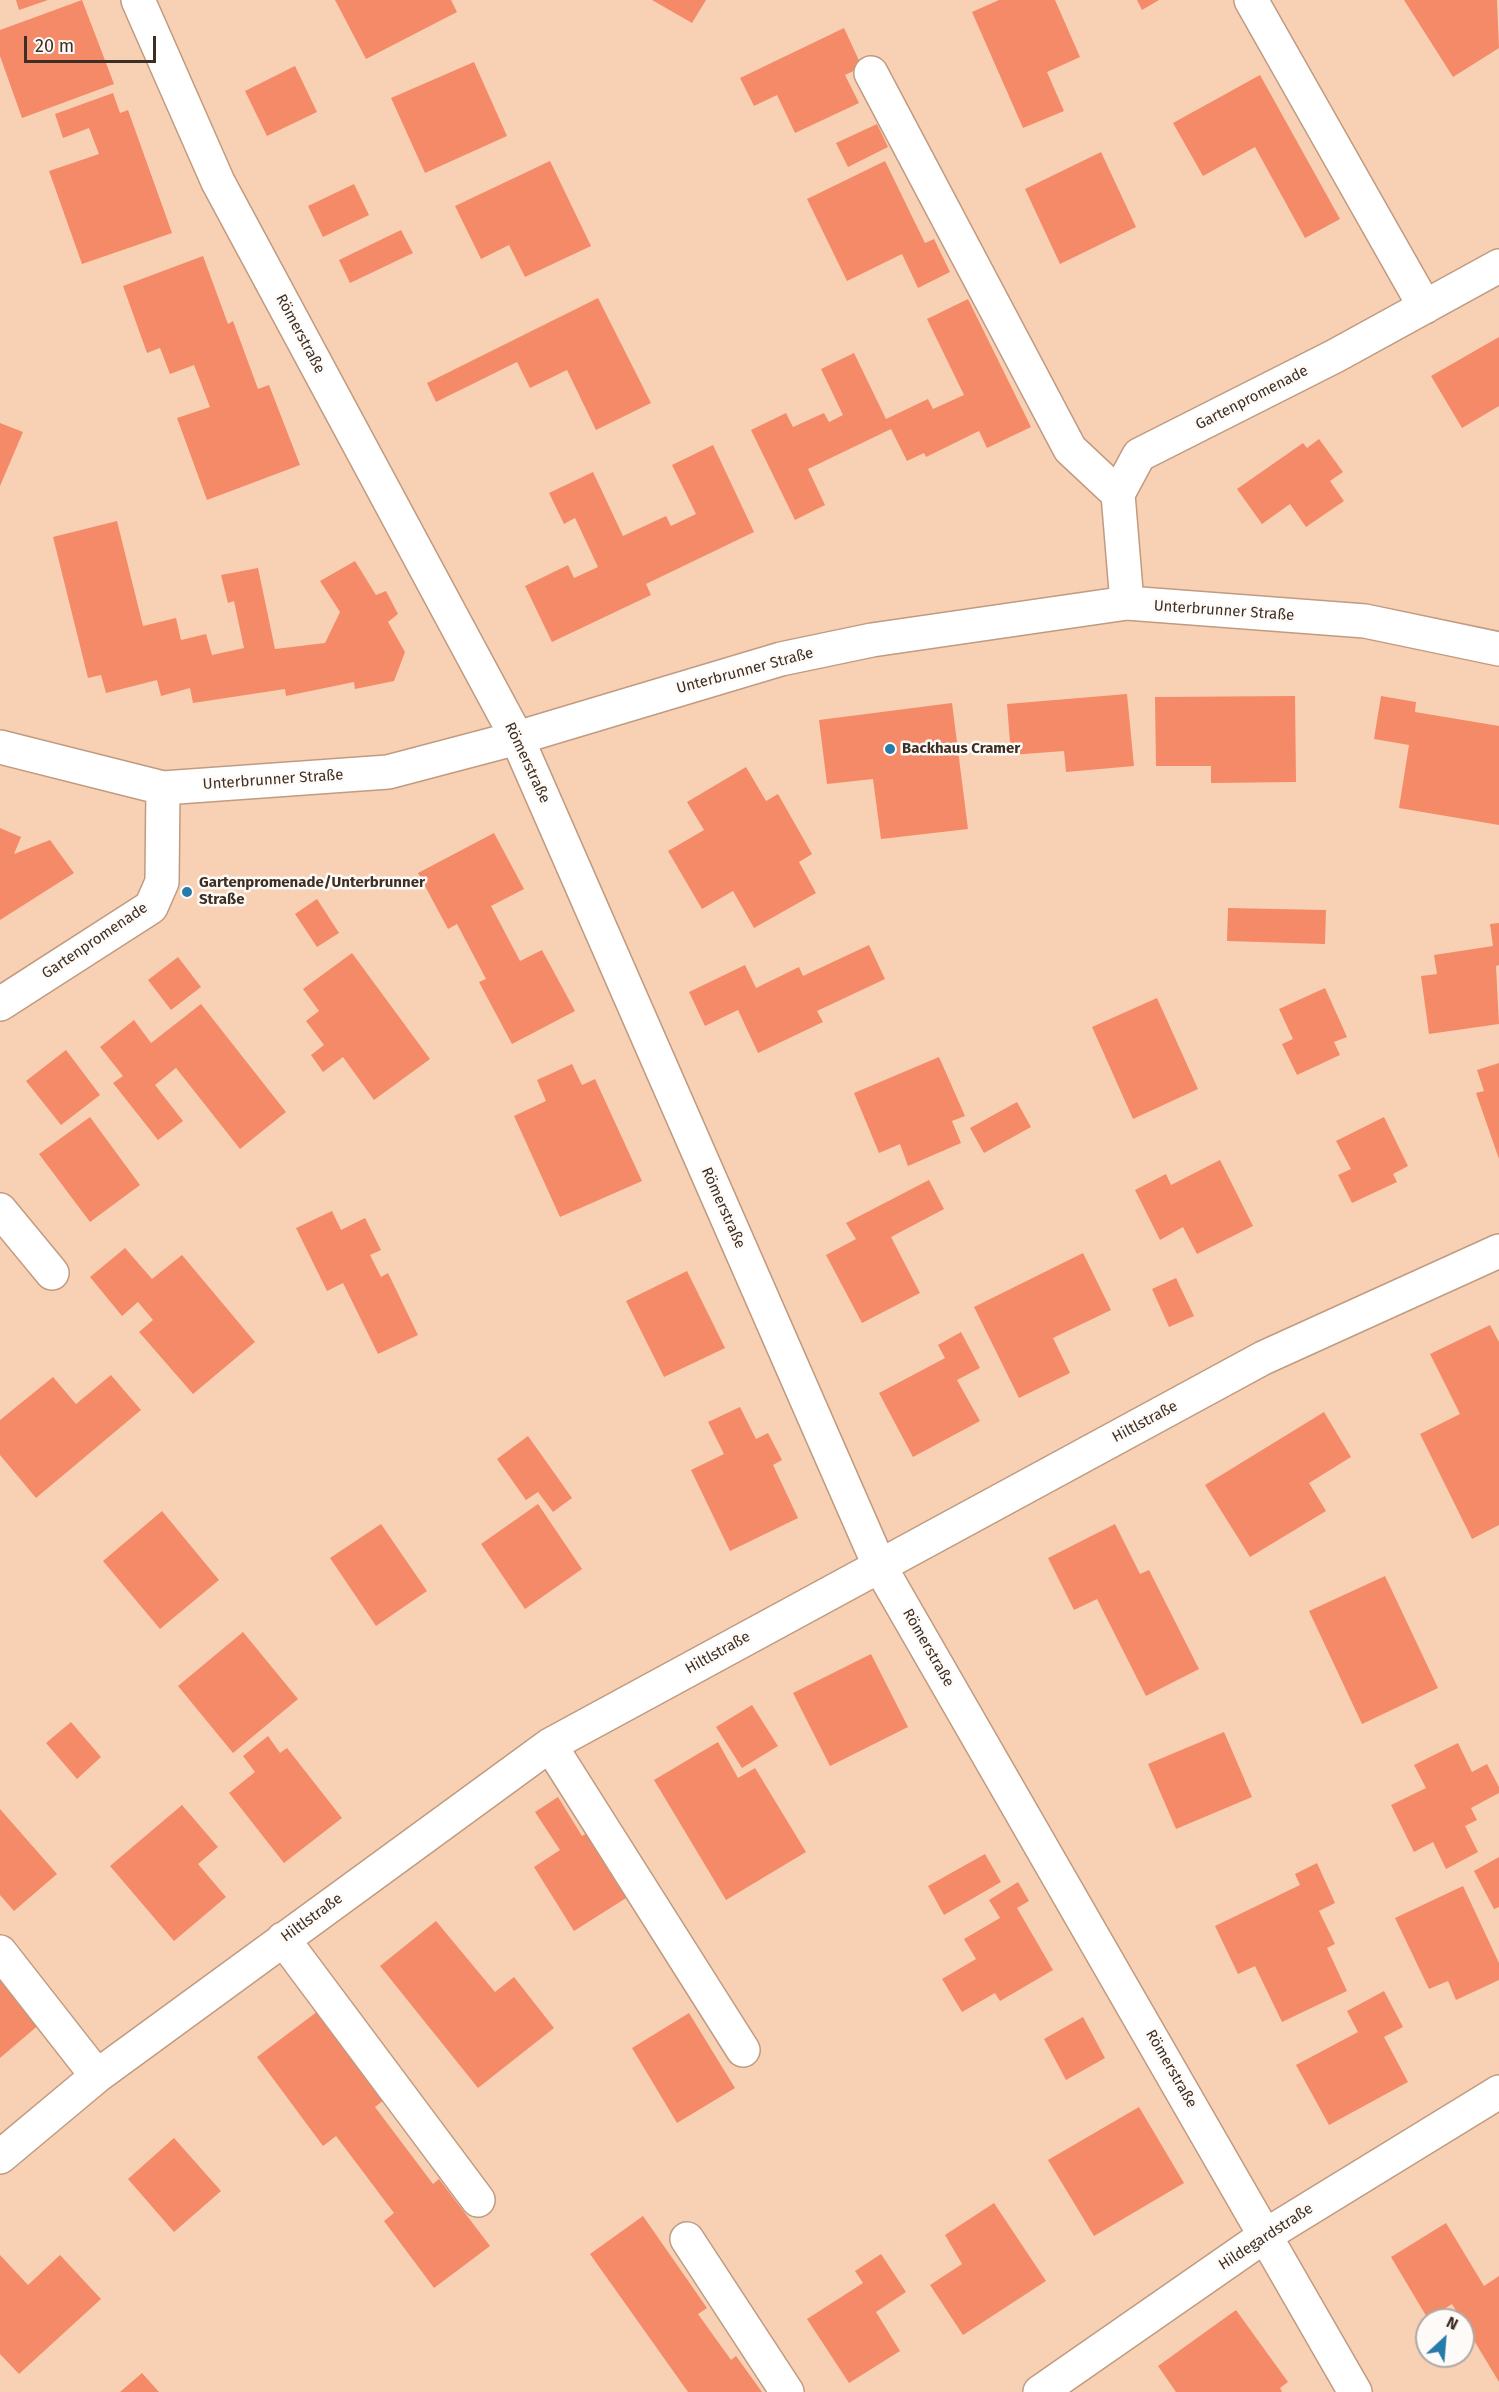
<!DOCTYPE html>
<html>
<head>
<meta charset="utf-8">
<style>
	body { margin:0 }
	#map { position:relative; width:1499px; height:2392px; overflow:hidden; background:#f8d1b4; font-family:"Fira Sans",sans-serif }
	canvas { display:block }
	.north { position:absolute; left:1415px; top:2308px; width:60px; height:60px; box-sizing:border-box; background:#fefaf7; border:2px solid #b1a9a3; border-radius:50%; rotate:26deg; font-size:16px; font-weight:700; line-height:24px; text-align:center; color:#3e2f24 }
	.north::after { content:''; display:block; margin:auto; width:21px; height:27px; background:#267baa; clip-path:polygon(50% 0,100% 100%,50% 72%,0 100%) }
	.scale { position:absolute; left:24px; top:36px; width:132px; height:27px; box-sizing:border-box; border:3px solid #3e2f24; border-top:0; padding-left:8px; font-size:18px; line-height:21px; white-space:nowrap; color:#3e2f24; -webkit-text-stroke:4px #fefaf7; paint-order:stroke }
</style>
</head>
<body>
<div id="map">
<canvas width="1499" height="2392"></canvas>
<div class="north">N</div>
<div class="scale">20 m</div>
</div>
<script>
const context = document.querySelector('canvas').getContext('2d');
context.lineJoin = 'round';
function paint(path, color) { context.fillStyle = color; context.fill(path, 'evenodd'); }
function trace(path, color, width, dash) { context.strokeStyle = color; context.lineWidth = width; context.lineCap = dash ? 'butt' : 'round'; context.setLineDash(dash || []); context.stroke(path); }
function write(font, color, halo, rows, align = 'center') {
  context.font = font + ' "Fira Sans",sans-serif'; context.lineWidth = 5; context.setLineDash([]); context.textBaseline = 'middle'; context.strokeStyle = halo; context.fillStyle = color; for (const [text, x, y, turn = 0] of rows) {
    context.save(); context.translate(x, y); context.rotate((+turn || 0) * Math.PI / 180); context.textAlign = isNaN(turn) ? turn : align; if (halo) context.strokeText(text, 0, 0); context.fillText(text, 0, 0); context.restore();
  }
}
const building = new Path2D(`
	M16,0h32l-29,10z
	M82,0l32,84 -92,34 -22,-62v-26z
	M335,0h116l6,12 -91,47z
	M652,0h54l-14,23z
	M999,0h56l25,57 -33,15 17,39 -41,17 -51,-116z
	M1137,0h22l-17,10z
	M1404,0h93l2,48 -46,29z
	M844,28l18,39 -17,8 14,28 -64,30 -18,-38 -23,11 -14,-28z
	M474,62l33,74 -82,37 -34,-75z
	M295,66l22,46 -50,24 -22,-45z
	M1260,75l80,144 -35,19 -50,-91 -52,29 -30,-53z
	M113,93l7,20 8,-3 44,123 -90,31 -33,-93 50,-17 -10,-26 -26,10 -8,-24z
	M877,124l11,23 -40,20 -12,-24z
	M1101,152l35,75 -76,37 -35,-75z
	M550,161l41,85 -66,31 -16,-32 -28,14 -26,-53z
	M885,161l40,82 9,-4 16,33 -32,16 -16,-34 -55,27 -40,-82z
	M354,184l15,31 -46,22 -15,-31z
	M401,230l12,23 -63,30 -11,-23z
	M203,256l25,68 5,-3 25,68 11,-4 31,80 -93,35 -30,-82 33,-11 -16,-42 -24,9 -10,-26 -13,5 -24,-67z
	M598,298l53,105 -55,27 -29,-60 -37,18 -13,-26 -81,40 -9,-19z
	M968,299l63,128 -44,21 -8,-17 -53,26 -2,-4 -17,8 -16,-32 -83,40 17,36 -30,15 -44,-90 35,-17 7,14 31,-14 5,9 14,-7 -22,-46 33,-16 32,66 42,-20 5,10 31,-14 -37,-76z
	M1499,337v69l-37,22 -31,-52z
	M0,423l23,9 -23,54z
	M1319,439l24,33 -13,9 14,20 -38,26 -16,-23 -28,20 -25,-35 66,-46 4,5z
	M713,445l41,87 -108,52 5,11 -99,47 -27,-56 43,-21 6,13 24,-11 -23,-49 -11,6 -15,-31 44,-21 30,64 43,-20 5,10 25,-12 -24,-49z
	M117,521l26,105 33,-8 5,22 25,-6 6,21 32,-7 -10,-47 -6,2 -7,-28 37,-7 17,81 50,-6 15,-31 -20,-31 35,-20 21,34 10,-4 12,23 -10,8 17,30 -11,29 -39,8 -1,-7 -68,14 -1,-7 -92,14 -3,-15 -29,8 -4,-16 -51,13 -5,-18 -13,3 -35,-141z
	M1127,694l7,72 -68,6 -2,-21 -53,4 -4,-51z
	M1295,696l1,86 -85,1v-17h-55l-1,-69z
	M1381,696l35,6 -1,10 84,14v99l-100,-17 10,-63 -35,-6z
	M952,703l16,126 -87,10 -8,-60 -46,5 -8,-64z
	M746,767l20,34 12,-7 34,60 -13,8 17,31 -62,35 -21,-37 -31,18 -34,-58 36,-21 -17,-28z
	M0,828l21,9 -7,17 36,-14 24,33 -74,47z
	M494,833l30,56 -33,17 29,55 22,-11 33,61 -63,33 -33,-62 7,-3 -29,-55 -9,5 -30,-56z
	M317,899l22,34 -22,14 -22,-33z
	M1228,908l98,2 -1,34 -98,-3z
	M1499,923v42l-3,1 3,58 -70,10 -8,-58 16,-2 -3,-19 59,-9 -3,-22z
	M869,945l16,34 -68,32 6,11 -65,31 -20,-43 -33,16 -16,-34 56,-27 11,23 43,-21 4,9z
	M352,953l78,106 -56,41 -31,-43 -20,15 -12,-17 13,-10 -18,-24 13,-10 -16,-22z
	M178,957l23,30 -30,23 -23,-30z
	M1325,988l22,49 -13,5 6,13 -43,20 -15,-31 11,-5 -14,-30z
	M1157,998l41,91 -65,30 -41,-92z
	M201,1004l85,108 -46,37 -64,-81 -21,17 28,36 -25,19 -45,-57 10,-7 -23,-29 34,-27 17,23z
	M66,1050l34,45 -39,30 -35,-44z
	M939,1057l26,59 -13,5 9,22 -53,23 -8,-22 -21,9 -25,-60z
	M1499,1063v96l-23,-66 8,-2 -7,-21z
	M572,1064l10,21 13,-6 47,102 -82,36 -46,-101 32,-15 -9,-21z
	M1017,1102l14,25 -47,26 -14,-25z
	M90,1117l50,68 -50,37 -51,-68z
	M1384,1117l24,49 -15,8 4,8 -45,21 -14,-28 13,-6 -15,-28z
	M1220,1160l33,66 -56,28 -14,-27 -23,13 -25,-50 31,-16 5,11z
	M929,1180l15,29 -53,28 29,56 -58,30 -36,-68 30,-16 -10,-16z
	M332,1211l9,19 24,-12 16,32 -11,5 11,22 7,-4 30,62 -40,19 -35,-71 -16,8 -31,-63z
	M125,1248l27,31 30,-24 73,87 -62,52 -54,-62 14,-12 -15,-18 -16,14 -32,-39z
	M1083,1253l28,57 -58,28 17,35 -51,25 -45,-91z
	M687,1271l38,77 -61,29 -38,-76z
	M1176,1278l18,38 -25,11 -17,-38z
	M1490,1325l9,17v183l-27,14 -52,-105 40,-20 -30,-60z
	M961,1332l19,36 -23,12 23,41 -67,36 -34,-64 66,-35 -7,-13z
	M111,1375l30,35 -105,88 -36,-43v-35l53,-43 23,27z
	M740,1407l16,32 12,-6 14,27 -9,5 25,53 -68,33 -39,-81 33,-16 -16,-32z
	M1324,1412l27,45 -42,26 17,28 -76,46 -45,-72z
	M528,1436l44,62 -19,14 -15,-20 -12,8 -29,-41z
	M538,1504l44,65 -57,40 -44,-65z
	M162,1511l57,69 -59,49 -57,-68z
	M381,1524l46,67 -51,35 -46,-68z
	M1115,1524l25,50 9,-4 50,99 -53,27 -49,-97 -23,11 -26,-52z
	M1385,1576l53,112 -76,36 -53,-113z
	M243,1632l55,67 -65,54 -55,-67z
	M871,1654l37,73 -78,39 -37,-73z
	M752,1705l26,41 -36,22 -26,-41z
	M71,1722l30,35 -24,22 -31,-36z
	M1224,1732l28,65 -76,32 -28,-65z
	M268,1736l12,17 7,-5 55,70 -58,45 -55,-70 26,-21 -12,-16z
	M718,1742l20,36 17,-10 51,84 -80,48 -72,-120z
	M1458,1743l14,29 15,-8 12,23v6l-28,15 6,12 -12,6 13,26 -32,17 -13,-27 -19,10 -23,-47 35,-17 -12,-23z
	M558,1797l24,39 11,-7 41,64 -60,38 -40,-64 26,-17 -25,-38z
	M182,1805l36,42 -20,17 28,33 -52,44 -64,-75z
	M0,1809l57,65 -43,37 -14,-16z
	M985,1854l16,28 -57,33 -16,-29z
	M1499,1857v50l-5,2 -20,-38z
	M1317,1863l18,40 -16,8 16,33 -8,4 20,43 -65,31 -27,-56 -17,8 -23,-48 85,-41 -5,-11z
	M1018,1882l11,19 -12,7 36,62 -53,31 -5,-8 -33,19 -20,-33 34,-20 -12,-20 36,-21 -11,-18z
	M1463,1886l36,77v17l-43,20 -8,-19 -19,8 -34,-71z
	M436,1921l59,71 19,-15 40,51 -76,60 -98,-122z
	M0,1975l41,48 -41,35z
	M1384,1991l19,36 -19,10 24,45 -79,43 -33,-60 62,-33 -11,-21z
	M318,2011l66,89 -9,7 58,77 6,-5 51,67 -56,42 -50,-67 10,-8 -58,-77 -13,10 -66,-89z
	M689,2013l46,75 -58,35 -45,-75z
	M1083,2017l22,41 -39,22 -22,-41z
	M1139,2107l45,76 -90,53 -46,-76z
	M174,2138l47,53 -47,41 -46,-53z
	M994,2203l52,78 -83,54 -33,-50 32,-21 -17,-29z
	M643,2216l64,92 -9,6 33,46 5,-4 26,36h-74l-98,-138z
	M1446,2223l38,63 15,-10v106l-47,-78 -24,15 -37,-62z
	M881,2254l25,38 -30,20 24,39 -51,32 -42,-64 56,-36 -8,-12z
	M0,2255l28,30 32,-30 41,44 -82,75 -19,-20z
	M1236,2310l52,72 -8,6 2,4h-106l-18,-26z
	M142,2373l17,19h-39z`);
const minor = new Path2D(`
	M138,0l80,182 299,556 362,827 476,827
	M1251,0l174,307
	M871,73l199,376 48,45
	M1127,603l-9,-109 21,-39 196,-99 164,-90
	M0,747l163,41 225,-16 129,-34 264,-79 91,-19 255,-37 238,18 134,28
	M0,1004l151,-97 11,-25 1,-94
	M0,1210l52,63
	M550,1745l193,305
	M283,1939l195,261
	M0,1952l97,124
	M0,2157l97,-81 453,-331 713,-387 236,-107
	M687,2239l100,153
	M1040,2392l226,-157 233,-143`);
const markers = [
	[890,749,6,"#267baa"],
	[187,892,6,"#267baa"]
];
const streetNames = [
	["Römerstraße",300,334,62],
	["Gartenpromenade",1252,398,-27],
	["Unterbrunner Straße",1224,611,4],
	["Unterbrunner Straße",745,671,-15],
	["Römerstraße",527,763,65],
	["Unterbrunner Straße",273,780,-4],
	["Gartenpromenade",95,941,-34],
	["Römerstraße",723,1208,66],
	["Hiltlstraße",1145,1422,-28],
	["Römerstraße",928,1648,60],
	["Hiltlstraße",718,1653,-29],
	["Hiltlstraße",312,1918,-36],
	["Römerstraße",1171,2069,60],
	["Hildegardstraße",1266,2237,-33]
];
const poiNames = [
	["Backhaus Cramer",902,749],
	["Gartenpromenade/Unterbrunner",199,883],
	["Straße",199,900]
];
paint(building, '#f48a68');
trace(minor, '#c09b80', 36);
trace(minor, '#fff', 33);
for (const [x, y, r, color] of markers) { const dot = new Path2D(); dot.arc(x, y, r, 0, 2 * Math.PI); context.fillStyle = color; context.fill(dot); trace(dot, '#fefaf7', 2); }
write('15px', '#3e2f24', '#fefaf7', streetNames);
write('bold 15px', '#3e2f24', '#fefaf7', poiNames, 'left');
</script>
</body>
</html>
